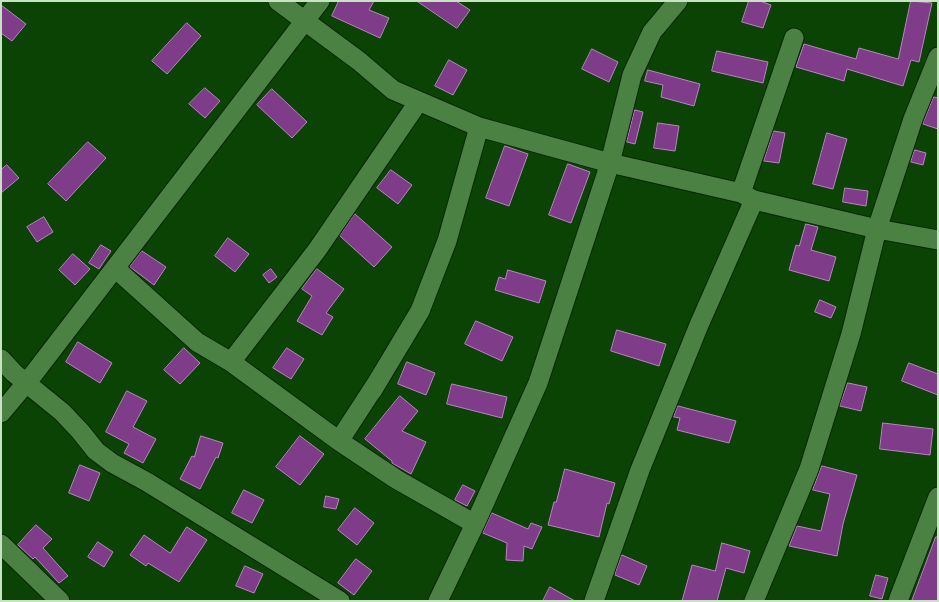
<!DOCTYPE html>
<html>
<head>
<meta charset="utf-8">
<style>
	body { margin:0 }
	#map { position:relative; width:939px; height:602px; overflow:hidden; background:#0a4303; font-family:Lora,serif }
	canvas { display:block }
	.frame { position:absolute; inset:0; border:2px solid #c6e3c2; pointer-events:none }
</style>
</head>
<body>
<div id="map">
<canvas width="939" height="602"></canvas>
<div class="frame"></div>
</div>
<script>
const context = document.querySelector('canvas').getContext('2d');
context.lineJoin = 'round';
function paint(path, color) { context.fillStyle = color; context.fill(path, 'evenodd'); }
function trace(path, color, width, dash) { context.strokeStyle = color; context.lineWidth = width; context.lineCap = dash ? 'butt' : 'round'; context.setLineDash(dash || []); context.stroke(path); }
const building = new Path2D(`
	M339,1h35l-5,9 20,8 -9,20 -48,-22z
	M417,1h39l14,9 -13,18z
	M749,1h11l11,4 -8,23 -21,-6z
	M911,1l21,2 -13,59 -8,-2 -8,26 -56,-17 -3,12 -48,-14 8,-23 52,15 3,-11 39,11z
	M1,5l25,19 -14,17 -11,-8z
	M187,23l14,13 -34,38 -15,-13z
	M592,49l26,13 -9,20 -27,-13z
	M717,51l51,11 -5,21 -51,-12z
	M449,60l18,10 -14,25 -18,-9z
	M648,70l52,14 -6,22 -33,-9 2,-12 -18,-4z
	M205,88l15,13 -15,17 -16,-14z
	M272,89l35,33 -15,16 -35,-33z
	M934,97l4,1v31l-15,-5z
	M635,110l8,2 -8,32 -8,-2z
	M658,123l21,3 -4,25 -21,-3z
	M774,131l11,2 -6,30 -15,-2z
	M827,133l20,6 -14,50 -20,-5z
	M88,142l18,16 -40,43 -18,-17z
	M505,146l23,8 -19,52 -23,-8z
	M915,150l11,3 -3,12 -12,-3z
	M568,164l22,8 -19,51 -22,-8z
	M7,165l12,13 -18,15v-23z
	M391,170l21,15 -14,19 -21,-16z
	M845,188l23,3 -2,15 -23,-4z
	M355,214l37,33 -18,20 -34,-31z
	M44,217l9,15 -16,10 -10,-15z
	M806,224l12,3 -7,23 25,7 -7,24 -40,-11 7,-25 3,1z
	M228,238l21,16 -14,18 -20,-16z
	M101,245l10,6 -12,18 -10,-6z
	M142,251l24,16 -12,18 -24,-18z
	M73,254l17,15 -15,16 -16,-15z
	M271,269l6,8 -8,6 -6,-8z
	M317,269l27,20 -18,24 7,4 -11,18 -25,-14 15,-25 -10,-7z
	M508,270l38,11 -7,22 -44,-13 4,-13 6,2z
	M820,300l16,7 -5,11 -16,-6z
	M476,321l37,16 -11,24 -37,-17z
	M617,330l49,14 -7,22 -48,-15z
	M78,342l34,21 -12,20 -34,-21z
	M184,348l16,15 -20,21 -16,-14z
	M287,348l17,11 -13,20 -18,-11z
	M407,362l28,11 -9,22 -28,-11z
	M909,363l29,11v21l-36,-14z
	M848,383l19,4 -6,24 -21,-5z
	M452,384l55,13 -5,21 -55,-14z
	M127,391l20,10 -14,26 23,12 -13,24 -19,-10 5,-9 -23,-12z
	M400,396l18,15 -16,20 24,11 -15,32 -19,-11v-2l-27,-22z
	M678,406l58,15 -7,22 -52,-13 3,-12 -6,-1z
	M883,423l50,6 -3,26 -50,-6z
	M201,436l22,7 -5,15 -2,-1 -16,32 -20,-10 12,-23 2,1z
	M300,436l24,18 -24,31 -24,-18z
	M80,465l20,8 -11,28 -20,-8z
	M822,466l35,9 -14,49 -6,32 -48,-10 8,-20 24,5 9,-37 -17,-4z
	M565,469l50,14 -6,21 -2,-1 -8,34 -51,-12 6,-23h2z
	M463,485l12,6 -8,15 -12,-6z
	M244,490l20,10 -12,23 -20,-10z
	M326,496l13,3 -3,10 -12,-2z
	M355,508l19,15 -17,22 -19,-15z
	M492,513l36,16 3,-6 11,4 -10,22 -8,-3 -1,15 -17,-1 1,-17 -24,-10z
	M36,525l16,14 -9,9 25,28 -9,7 -24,-26 -2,2 -15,-14z
	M187,527l20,13 -28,42 -31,-19 -2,3 -16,-11 14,-20 26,18z
	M936,537h2v64h-26z
	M98,542l15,10 -9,15 -16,-10z
	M722,543l28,8 -6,22 -18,-5 -9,33h-35l10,-36 23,6z
	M622,555l25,11 -8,19 -24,-10z
	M356,559l16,12 -18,24 -16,-12z
	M245,566l18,8 -9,19 -18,-7z
	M876,575l12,3 -6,21 -12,-3z
	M550,587l25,14h-32z`);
const minor = new Path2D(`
	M278,1l81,60 34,29 86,37 131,36 131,30 13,7 123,29 61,11
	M741,193l53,-155
	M115,268l82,74 34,20 108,79 57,38 79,45
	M1,359l13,14 48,39 18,19 16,20 16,12 35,19 193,119
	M231,362l86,-112 102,-149
	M372,391l48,-80 27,-70 32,-114
	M1,413l31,-37 288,-375
	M339,441l39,-60
	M1,544l59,57
	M438,601l37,-77 63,-141 72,-220 22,-88 20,-43 26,-31
	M594,601l46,-131 59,-145 55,-125
	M754,601l55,-132 42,-135 26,-105 36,-110 25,-62
	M898,601l40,-104`);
paint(building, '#7e3c89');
trace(building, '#b984c3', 1);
trace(minor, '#092506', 21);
trace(minor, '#4c8144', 19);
</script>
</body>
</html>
